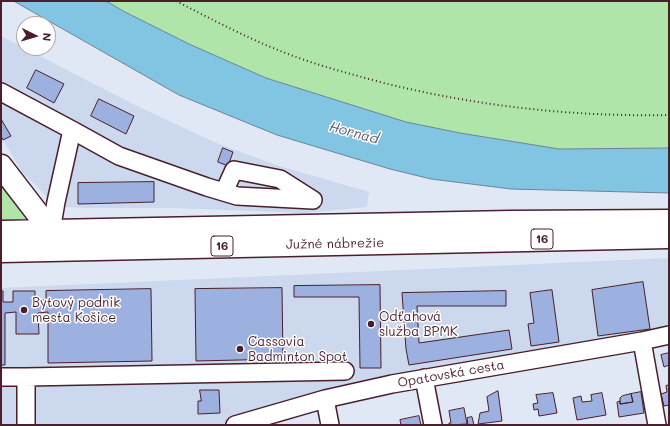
<!DOCTYPE html>
<html>
<head>
<meta charset="utf-8">
<style>
	body { margin:0 }
	#map { position:relative; width:670px; height:426px; overflow:hidden; background:#e1e8f5; font-family:Mali,sans-serif }
	canvas { display:block }
	.frame { position:absolute; inset:0; border:2px solid #4a1f2b; pointer-events:none }
	.north { position:absolute; left:16px; top:16px; width:40px; height:40px; box-sizing:border-box; background:#fff; border:1px solid #b7a5aa; border-radius:50%; rotate:95deg; font-size:11px; font-weight:700; line-height:16px; text-align:center; color:#4a1f2b }
	.north::after { content:''; display:block; margin:auto; width:14px; height:18px; background:#4a1f2b; clip-path:polygon(50% 0,100% 100%,50% 72%,0 100%) }
</style>
</head>
<body>
<div id="map">
<canvas width="670" height="426"></canvas>
<div class="frame"></div>
<div class="north">N</div>
</div>
<script>
const context = document.querySelector('canvas').getContext('2d');
context.lineJoin = 'round';
function paint(path, color) { context.fillStyle = color; context.fill(path, 'evenodd'); }
function trace(path, color, width, dash) { context.strokeStyle = color; context.lineWidth = width; context.lineCap = dash ? 'butt' : 'round'; context.setLineDash(dash || []); context.stroke(path); }
function write(font, color, halo, rows, align = 'center') {
  context.font = font + ' Mali,sans-serif'; context.lineWidth = 3; context.setLineDash([]); context.textBaseline = 'middle'; context.strokeStyle = halo; context.fillStyle = color; for (const [text, x, y, turn = 0] of rows) {
    context.save(); context.translate(x, y); context.rotate((+turn || 0) * Math.PI / 180); context.textAlign = isNaN(turn) ? turn : align; if (halo) context.strokeText(text, 0, 0); context.fillText(text, 0, 0); context.restore();
  }
}
const built = new Path2D(`
	M1,36l136,70 77,36 62,23 93,27 -2,15 -63,6 -131,-5h-88l-19,-1 -10,-5 -10,-6 -24,-24 -21,-36z
	M669,258v77l-277,49 -157,41h-234v-137z`);
const green = new Path2D(`
	M106,1h563v147l-110,1 -99,-16 -54,-11 -140,-44 -77,-34 -64,-32z
	M1,179l37,42 -37,3z`);
const water = new Path2D(`
	M14,1h92l19,11 64,32 77,34 140,44 54,11 99,16 110,-1v45l-158,-4 -80,-10 -41,-10 -113,-34 -98,-40z`);
const building = new Path2D(`
	M36,70l28,14 -10,19 -27,-15z
	M99,99l35,17 -8,18 -35,-18z
	M1,119l10,17 -8,4 -2,-4z
	M223,148l10,4 -5,14 -10,-4z
	M154,182v20l-76,2v-21z
	M643,282l7,47 -52,7 -6,-46z
	M380,285l1,83h-21l-1,-71h-65v-11z
	M282,288l1,71 -87,2 -1,-72z
	M151,289l1,72 -104,2v-51l-10,1 1,21h-23v-22l-11,1v52h-4v-74h2v11h10v-11h22v9h11v-9z
	M552,290l7,52 -28,4 -3,-22 6,-1 -4,-30z
	M506,291v15h-89l2,37 90,-13 3,19 -103,16 -3,-16 -4,-56z
	M669,353v12l-5,2 -3,-12z
	M669,385v20l-5,1 -3,-12 6,-2 -1,-6z
	M200,390h19l1,23 -22,1v-13h3z
	M498,391l4,30 -24,3 2,-11 9,-2 -2,-14z
	M641,392l3,21 -25,4 -2,-15 3,-1v3l13,-2 -2,-8z
	M553,393l4,20 -18,3 -1,-7 -4,1 -1,-6 5,-1 -2,-8z
	M602,393l4,22 -29,5 -4,-22 8,-2 1,6 10,-1 -1,-6z
	M631,394l2,8 -13,2v-6l2,-2z
	M464,408l3,16 -18,1v-2h2l-2,-12z
	M419,416l2,9h-20l-1,-5z
	M472,417l2,8h-6l-1,-7z`);
const path = new Path2D(`
	M176,1c37,19 73,38 112,53 31,12 63,20 96,29 93,23 189,34 285,32`);
const minor = new Path2D(`
	M1,92l71,38 -16,72 -5,29
	M72,130l47,26 88,31 30,9 76,4 -33,-21 -46,-9 -10,22
	M642,341l15,84
	M1,377h25
	M424,378l9,47
	M325,399l5,26
	M26,425v-48l319,-6
	M235,425l90,-26 67,-15 250,-43 27,-6`);
const highway = new Path2D(`
	M1,166l50,65
	M1,232l510,-10 158,-1
	M1,251l668,-14`);
const markers = [
	[24,310,4,"#4a1f2b"],
	[371,324,4,"#4a1f2b"],
	[240,349,4,"#4a1f2b"]
];
const shields = [
	[542,239,22],
	[222,246,22]
];
const shieldNames = [
	["16",542,239],
	["16",222,246]
];
const streetNames = [
	["Južné nábrežie",335,244,-1],
	["Opatovská cesta",451,374,-10]
];
const poiNames = [
	["Bytový podnik",32,303],
	["mesta Košice",32,318],
	["Odťahová",379,317],
	["služba BPMK",379,332],
	["Cassovia",248,342],
	["Badminton Spot",248,357]
];
const waterNames = [
	["Hornád",354,133,15]
];
paint(built, '#ccd8ee');
paint(green, '#afe5a8');
paint(water, '#81c5e2');
trace(water, '#6b8399', 1);
paint(building, '#9cb1df');
trace(building, '#4a1f2b', 1);
trace(minor, '#4a1f2b', 20);
trace(highway, '#4a1f2b', 25);
trace(path, '#4a1f2b', 2, [1, 3]);
trace(minor, '#fff', 17);
trace(highway, '#fff', 22);
for (const [x, y, r, color] of markers) { const dot = new Path2D(); dot.arc(x, y, r, 0, 2 * Math.PI); context.fillStyle = color; context.fill(dot); trace(dot, '#fff', 1.5); }
for (const [x, y, w] of shields) { const box = new Path2D(); box.roundRect(x - w / 2, y - 10, w, 20, 3); context.fillStyle = '#fff'; context.fill(box); trace(box, '#4a1f2b', 1); }
write('bold 12px', '#4a1f2b', null, shieldNames);
write('13px', '#4a1f2b', '#fff', streetNames);
write('13px', '#4a1f2b', '#fff', poiNames, 'left');
write('italic 14px', '#5d596b', '#fff', waterNames);
</script>
</body>
</html>
